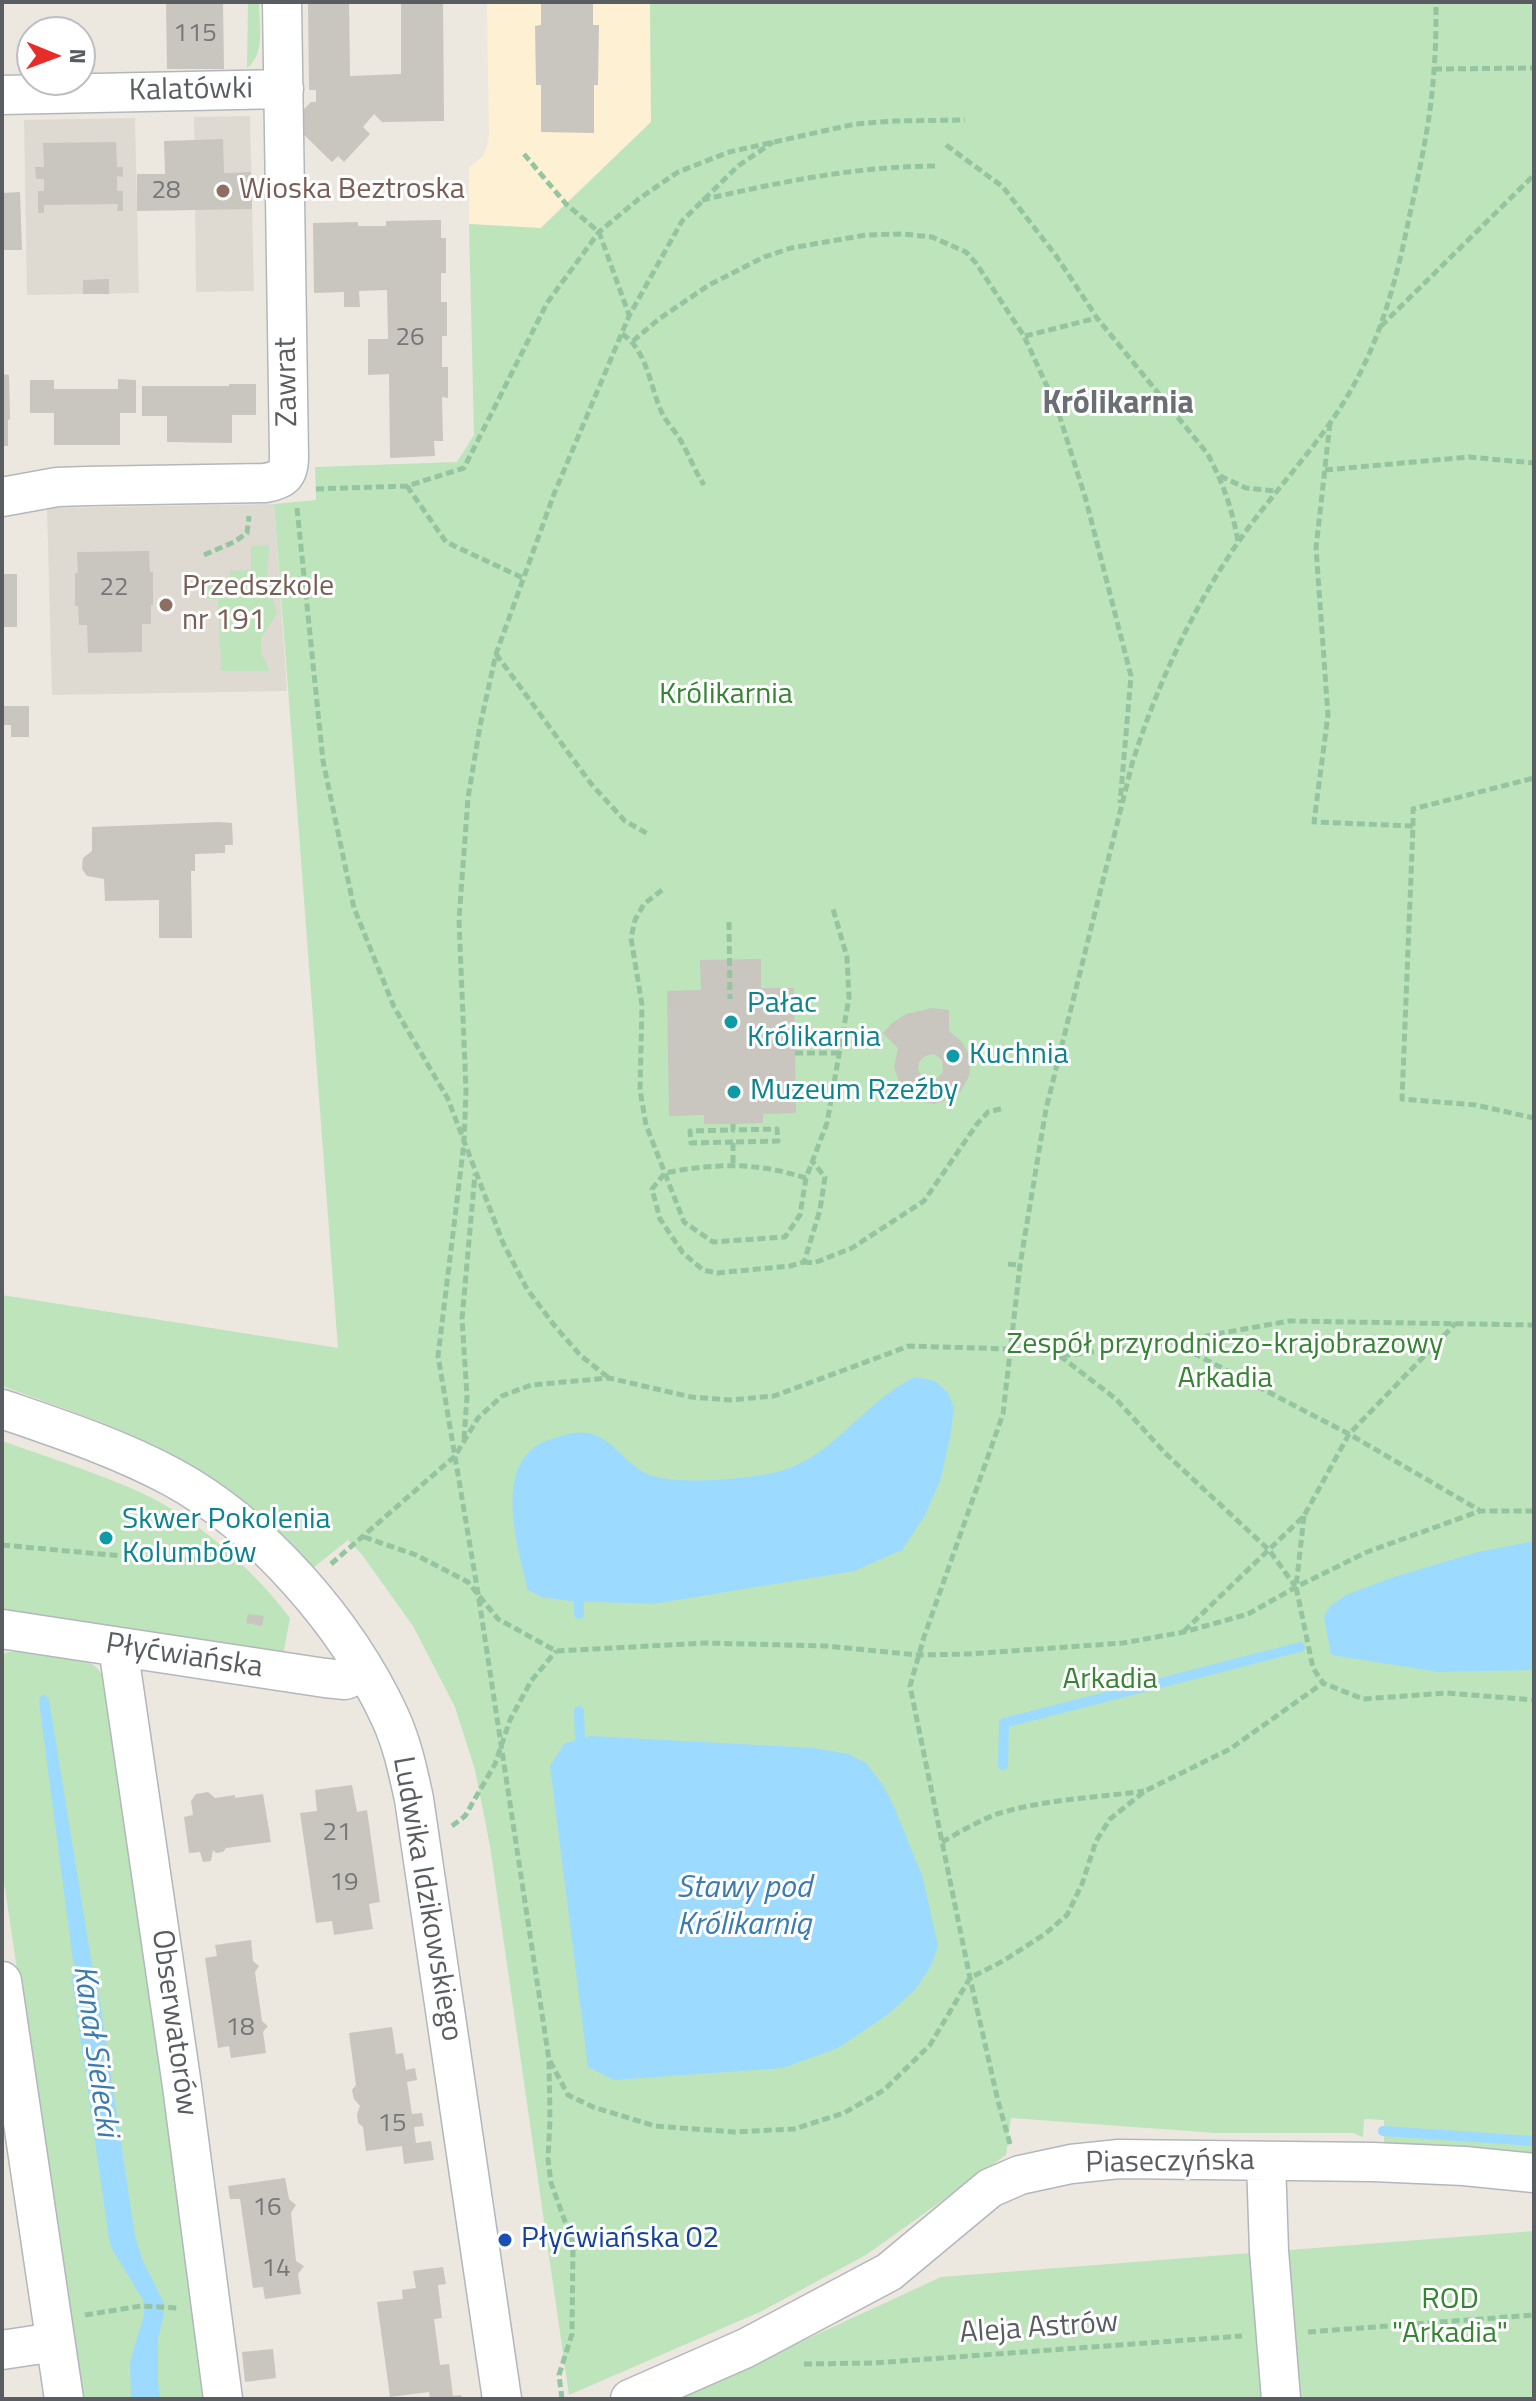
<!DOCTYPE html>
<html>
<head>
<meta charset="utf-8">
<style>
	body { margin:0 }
	#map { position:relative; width:1536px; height:2401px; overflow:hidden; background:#ece8e0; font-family:"Titillium Web",sans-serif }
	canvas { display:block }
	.frame { position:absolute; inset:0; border:4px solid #595d61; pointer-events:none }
	.north { position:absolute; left:16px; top:16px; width:80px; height:80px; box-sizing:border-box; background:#fff; border:2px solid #bdbec0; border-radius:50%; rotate:91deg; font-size:22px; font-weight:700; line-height:32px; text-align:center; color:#595d61 }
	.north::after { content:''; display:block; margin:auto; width:28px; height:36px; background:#e82c29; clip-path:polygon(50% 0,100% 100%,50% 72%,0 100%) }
</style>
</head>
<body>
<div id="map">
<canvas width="1536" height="2401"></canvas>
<div class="frame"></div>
<div class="north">N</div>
</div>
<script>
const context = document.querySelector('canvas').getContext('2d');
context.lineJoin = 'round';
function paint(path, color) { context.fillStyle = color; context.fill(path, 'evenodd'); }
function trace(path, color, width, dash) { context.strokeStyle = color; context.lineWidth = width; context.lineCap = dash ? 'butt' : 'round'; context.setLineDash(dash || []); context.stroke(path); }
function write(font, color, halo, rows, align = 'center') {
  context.font = font + ' "Titillium Web",sans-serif'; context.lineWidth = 6; context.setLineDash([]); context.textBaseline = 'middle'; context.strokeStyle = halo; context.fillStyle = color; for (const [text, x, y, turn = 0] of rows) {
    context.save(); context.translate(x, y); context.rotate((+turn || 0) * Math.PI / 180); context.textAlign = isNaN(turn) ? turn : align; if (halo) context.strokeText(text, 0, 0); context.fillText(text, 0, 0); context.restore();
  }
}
const commercial = new Path2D(`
	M487,2h163l1,120 -111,106 -71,-4v-56l14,-12 4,-10 2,-12z`);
const education = new Path2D(`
	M250,116l4,175 -58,1 -2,-175z
	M135,118l4,175 -112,2 -3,-175z
	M274,504l13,187 -235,4 -5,-187z`);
const green = new Path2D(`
	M248,2h11c0,22 7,52 -12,66z
	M650,2h884v2151l-32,2 -49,-1 -69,-11v-23l-20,-1 -1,18 -10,-4h-137l-205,-15 -5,37 -140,100 -106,57 -191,83 -79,-549 -15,-76 -20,-63 -42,-81 -50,-70 -15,-16 -35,28c-12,-15 -25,-27 -39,-40 -80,-77 -171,-105 -272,-142v-91l336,53 -64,-844 42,-4 -1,-33 142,-5 17,-27 -5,-211 72,4 110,-106z
	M269,545l-2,34 10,34 -16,25v17l5,6 3,10h-48l-3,-72h-10v-18h21l1,-10 21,-1v-24z
	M2,1441c48,17 97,32 144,54 52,25 109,76 144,123l-6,32 -4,7 -278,-41z
	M26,1651c18,3 57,4 70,16 8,7 11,20 13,30l96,702h-124l-79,-530v-214l6,-3z
	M1534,2231v168h-857l264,-122z`);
const water = new Path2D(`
	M915,1377l20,4 13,12 6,15 -4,30 -10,43 -16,36 -22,33 -48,21 -201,33 -83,-3 -28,-4 -14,-7c-11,-45 -38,-134 24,-151 11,-4 24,-8 36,-6 26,5 40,36 65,43 30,9 98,3 128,-5 56,-17 82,-69 134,-94z
	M1534,1541v129l-95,2 -108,-17 -7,-38 6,-11 16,-11 48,-18 84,-25z
	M44,1694l5,6 43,265 5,17 38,254 7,23 22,44v11l-6,25v41l2,19h-29l-1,-37 14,-47 -1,-15 -31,-51 -3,-10 -36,-253 -2,-3 3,-15 -35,-266 1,-5z
	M590,1736l224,12 34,6 18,9 17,22 12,24 28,69 15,68 -6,18 -17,26 -28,25 -49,33 -55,20 -169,12 -26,-13 -38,-301 14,-22z`);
const stream = new Path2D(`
	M579,1614v-13
	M579,1711l1,28
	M1003,1765l1,-42 296,-76
	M1383,2131l151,10`);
const building = new Path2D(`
	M166,2h57l1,67h-57z
	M308,2h41l1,74 51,-2v-72h42l1,119 -62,1 -8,-8 -11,13 7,7 -26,28 -6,-6 -6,6 -32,-31v-18l11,-11h5v-12h-7z
	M541,2h52v23h6l-1,60h-4v48l-53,-1v-47h-5l-1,-59 6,-1z
	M223,139l1,34 27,-1 1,37 -115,2v-37h28l-1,-33z
	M116,142l1,25h6v10l-6,-1v15h6v20h-6l1,-7 -74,1v8h-6v-22h6v-12h-8l-1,-12h9l-1,-24z
	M20,192l2,58h-20v-57z
	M441,220v18h5v35h-5v29h6v34h-5v31h6v31l-6,-1 1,44h-9l1,15 -45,2 -1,-84 -21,1v-36h20l-1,-49 -28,1 1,16h-16v-15l-30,1 -1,-70 45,-1v4h28v-5z
	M109,279v15h-26v-14z
	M2,374l7,1 1,44 -2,1v26h-6z
	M118,379l18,1v33h-16v32h-66v-32h-24v-33h24v9h64z
	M229,384h27v31h-24v28l-65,-1v-26h-25v-30h87z
	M149,551l1,21h3v33h-2v19h-9v28l-54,1 -1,-28h-8l-1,-19h-3v-33h3l-1,-21z
	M2,574h15v53h-15z
	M2,706h27v31h-18v-12h-9z
	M219,822l13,1 1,22h-8v8l-30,1v17h-4l1,67h-33v-38l-54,1 -1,-22 -17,-3 -5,-7 1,-11 9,-7v-24z
	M761,959v29h33l2,125 -33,1v9l-30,1h-29v-9l-35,1 -2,-125 34,-1 -1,-30z
	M932,1008l17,2v21l13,11 7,12 1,10 -1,12 -8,15 -12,8 -14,5 -17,-3 -17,-13 -7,-21 4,-19 -15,-15 9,-10 14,-9zM934,1054l8,6 1,12 -7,7 -9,1 -6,-5 -3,-6 1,-7 6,-6z
	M248,1614l16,2 -2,10 -16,-3z
	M352,1785l5,27 10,-2 13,92 -11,2 4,25 -39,6 -2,-14 -16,2 -16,-110 17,-2 -2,-21z
	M208,1792l7,6 20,-3v3l28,-4 8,48 -45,6 -3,4 -7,1 -3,-3 -2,11 -8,1 -3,-10 -11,1 -5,-36 9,-2 -2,-14 5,-7z
	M251,1940l2,21 6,5 -4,6 7,49 6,5 -5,6 3,21 -35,5 -2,-12 -11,2 -13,-90 12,-2 -2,-11z
	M392,2027l4,27 7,-1 3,17 9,-2 2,12 -10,2 5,32 10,-1 2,13 -10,1 2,16 15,-2 3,19 -30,4 -2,-18 -36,5 -3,-24 -5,-4 -1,-9 3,-8 -6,-7 -2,-9 4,-5 -7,-52z
	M285,2178l4,21 7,6 -5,8 5,48 8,5 -6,8 3,20 -36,5 -2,-12 -10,1 -13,-89h-10l-2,-13z
	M443,2267l3,17 -8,1 4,33 -8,1 6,46 9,-1 4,32 8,-1 1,4h-32l-1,-7 -39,5 -13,-95 26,-3 -1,-9 14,-2 -3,-17z
	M273,2349l3,29 -31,4 -3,-30z`);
const path = new Path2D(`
	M1434,69l100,-1
	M946,145l57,42 54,70 40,61 110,135c16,29 25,56 31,88
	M524,154l42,50 33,28 30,83
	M702,200c78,-18 155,-34 235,-34
	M1381,326l153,-151
	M622,334c26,16 28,55 41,81 5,9 13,17 18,26 8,14 14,30 23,44
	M1025,336l72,-18
	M633,341l26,-22 50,-34 55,-28 27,-9 75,-13 36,-1 30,3 34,15 10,11 48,73 33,72 29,92 45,176 -11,127
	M1330,423l-14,125 12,167 -14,107 99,4 -11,273 74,6 58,13
	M1325,470l144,-13 65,6
	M1220,476l26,12 29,3
	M407,486l39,56 77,36
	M316,489l91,-3 57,-18 83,-165 52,-71 41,-34 38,-26 51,-20 126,-28 39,-3 71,-1
	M297,508l26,253 31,147 40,99 54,92 55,144 24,46 27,36 26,30 29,23
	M204,555l30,-13 13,-9 2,-17
	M496,654l96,131 33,36 23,13
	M1413,826v-17l121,-31
	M662,890l-18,14 -9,16 -4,18 11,67 -2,85 6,35 38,97 29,20 72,-5 15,-22 6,-37 21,-55 22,-125 -2,-41 -14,-48
	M729,922l1,77
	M795,1053h43
	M733,1124v6l44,-1 1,12 -45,1v22
	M733,1142l-42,1 -1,-12 43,-1
	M806,1178c-50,-16 -91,-15 -141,-5l-13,16 8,30 23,34 20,17 14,3 73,-7 14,-4 16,-52 5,-33 -13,-16
	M804,1262l10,1 38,-15 72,-47 53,-77 11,-12 16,-4
	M1008,1264l12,1
	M1172,1342l177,92 130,76
	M1060,1356l56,43 49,54 104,97 26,36
	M464,1439l3,-43 -5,-77 13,-145
	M1304,1516l-8,71 17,81 10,15 40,16 84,-6 87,7
	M364,1537l52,18 52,27 30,37 58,32 150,-8 120,3 92,9 51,-1 154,-11 61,-11 64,-18 48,-27 71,-35 113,-41h54
	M2,1545l164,15 63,-1
	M331,1564l124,-108 23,-38 24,-22 29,-11 78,-7 82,19 39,3 44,-4 135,-50 100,3 51,7 112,-14 117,-21 245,4
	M1184,1631l120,-115 45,-82 107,-111
	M452,1826l13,-10 30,-52 15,-44 21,-39 25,-30
	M942,1842c18,-10 36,-21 55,-28 48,-15 98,-16 147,-23
	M550,2061l18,34 25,12 62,19 79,6 60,-3 50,-16 40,-23 46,-45 40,-67 33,-17 42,-27 22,-19 15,-31 14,-43 14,-22 35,-28 85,-42 93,-66
	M1010,2144l-12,-43 -28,-123 -60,-292 14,-49 79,-223 17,-149 26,-156 86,-345c25,-79 60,-155 107,-223 38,-55 87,-102 118,-162 26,-49 41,-106 52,-161 11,-49 22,-99 25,-149 2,-22 2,-45 2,-67
	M85,2315l56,-9 37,2
	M1308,2332l226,-17
	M804,2364l70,-1 368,-27
	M562,2399l-3,-24 13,-41 1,-91 -22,-60 -3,-24 2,-39 -1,-60 -71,-467 -40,-237 26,-213 2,-52 -7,-172 9,-121 12,-72 16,-72 58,-160 75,-178 53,-95 56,-55 35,-24`);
const minor = new Path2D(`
	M2,95l282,-6
	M2,497l55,-10 30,-1 178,-3c17,-3 24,-7 24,-26l-7,-455
	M2,1409c58,20 116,39 170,68 90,49 175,147 218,240 12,26 18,54 24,82l88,600
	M2,1629l323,49 20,2 20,-8
	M118,1647l64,439 41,313
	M2,1981l62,418
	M1266,2161l3,90 12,148
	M2,2350l53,-8
	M630,2399l116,-51 143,-76 101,-84 30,-13 51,-11 48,-5 254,3 91,4 70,7`);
const markers = [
	[223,191,8,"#8d6e63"],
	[166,605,8,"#8d6e63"],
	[731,1022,8,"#0f9aa8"],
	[953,1056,8,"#0f9aa8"],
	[734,1092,8,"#0f9aa8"],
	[106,1538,8,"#0f9aa8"],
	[505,2240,8,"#1a4fb4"]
];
const numberNames = [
	["115",195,35],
	["28",166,192],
	["26",410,339],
	["22",114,589],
	["21",337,1834],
	["19",344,1884],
	["18",240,2029],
	["15",392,2125],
	["16",267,2209],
	["14",276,2270]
];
const streetNames = [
	["Kalatówki",191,91,-1],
	["Zawrat",288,382,-91],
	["Płyćwiańska",184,1657,9],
	["Ludwika Idzikowskiego",426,1899,80],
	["Obserwatorów",173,2023,82],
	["Piaseczyńska",1170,2163,-1],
	["Aleja Astrów",1039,2329,-4]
];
const educationNames = [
	["Wioska Beztroska",239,191],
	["Przedszkole",182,588],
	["nr 191",182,622]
];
const parkNames = [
	["Królikarnia",726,696],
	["Zespół przyrodniczo-krajobrazowy",1225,1346],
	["Arkadia",1225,1380],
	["Arkadia",1110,1681],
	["ROD",1450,2301],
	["\"Arkadia\"",1450,2335]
];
const cultureNames = [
	["Pałac",747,1005],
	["Królikarnia",747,1039],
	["Kuchnia",969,1056],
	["Muzeum Rzeźby",750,1092],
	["Skwer Pokolenia",122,1521],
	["Kolumbów",122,1555]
];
const transitNames = [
	["Płyćwiańska 02",521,2240]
];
const neighbourhoodNames = [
	["Królikarnia",1118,405]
];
const waterNames = [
	["Stawy pod",744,1889],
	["Królikarnią",744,1926],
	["Kanał Sielecki",94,2051,82]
];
paint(commercial, '#fef1d3');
paint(education, '#dedad1');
paint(green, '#bee4bb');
paint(water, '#9ddaff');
trace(stream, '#9ddaff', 10);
paint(building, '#c9c5bf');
trace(minor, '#b3b7bb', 41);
trace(path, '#95c5a0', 5, [8, 4]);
trace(minor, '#fff', 38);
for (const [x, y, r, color] of markers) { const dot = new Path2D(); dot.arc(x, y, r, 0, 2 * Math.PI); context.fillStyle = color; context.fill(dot); trace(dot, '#fff', 3); }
write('26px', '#757778', null, numberNames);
write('30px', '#595d61', '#fff', streetNames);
write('30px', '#785e54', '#fff', educationNames, 'left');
write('30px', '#368434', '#fff', parkNames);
write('30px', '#0d838f', '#fff', cultureNames, 'left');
write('30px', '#164399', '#fff', transitNames, 'left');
write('bold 32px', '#6a6f73', '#fff', neighbourhoodNames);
write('italic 32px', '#3b7bb0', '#fff', waterNames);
</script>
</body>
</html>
